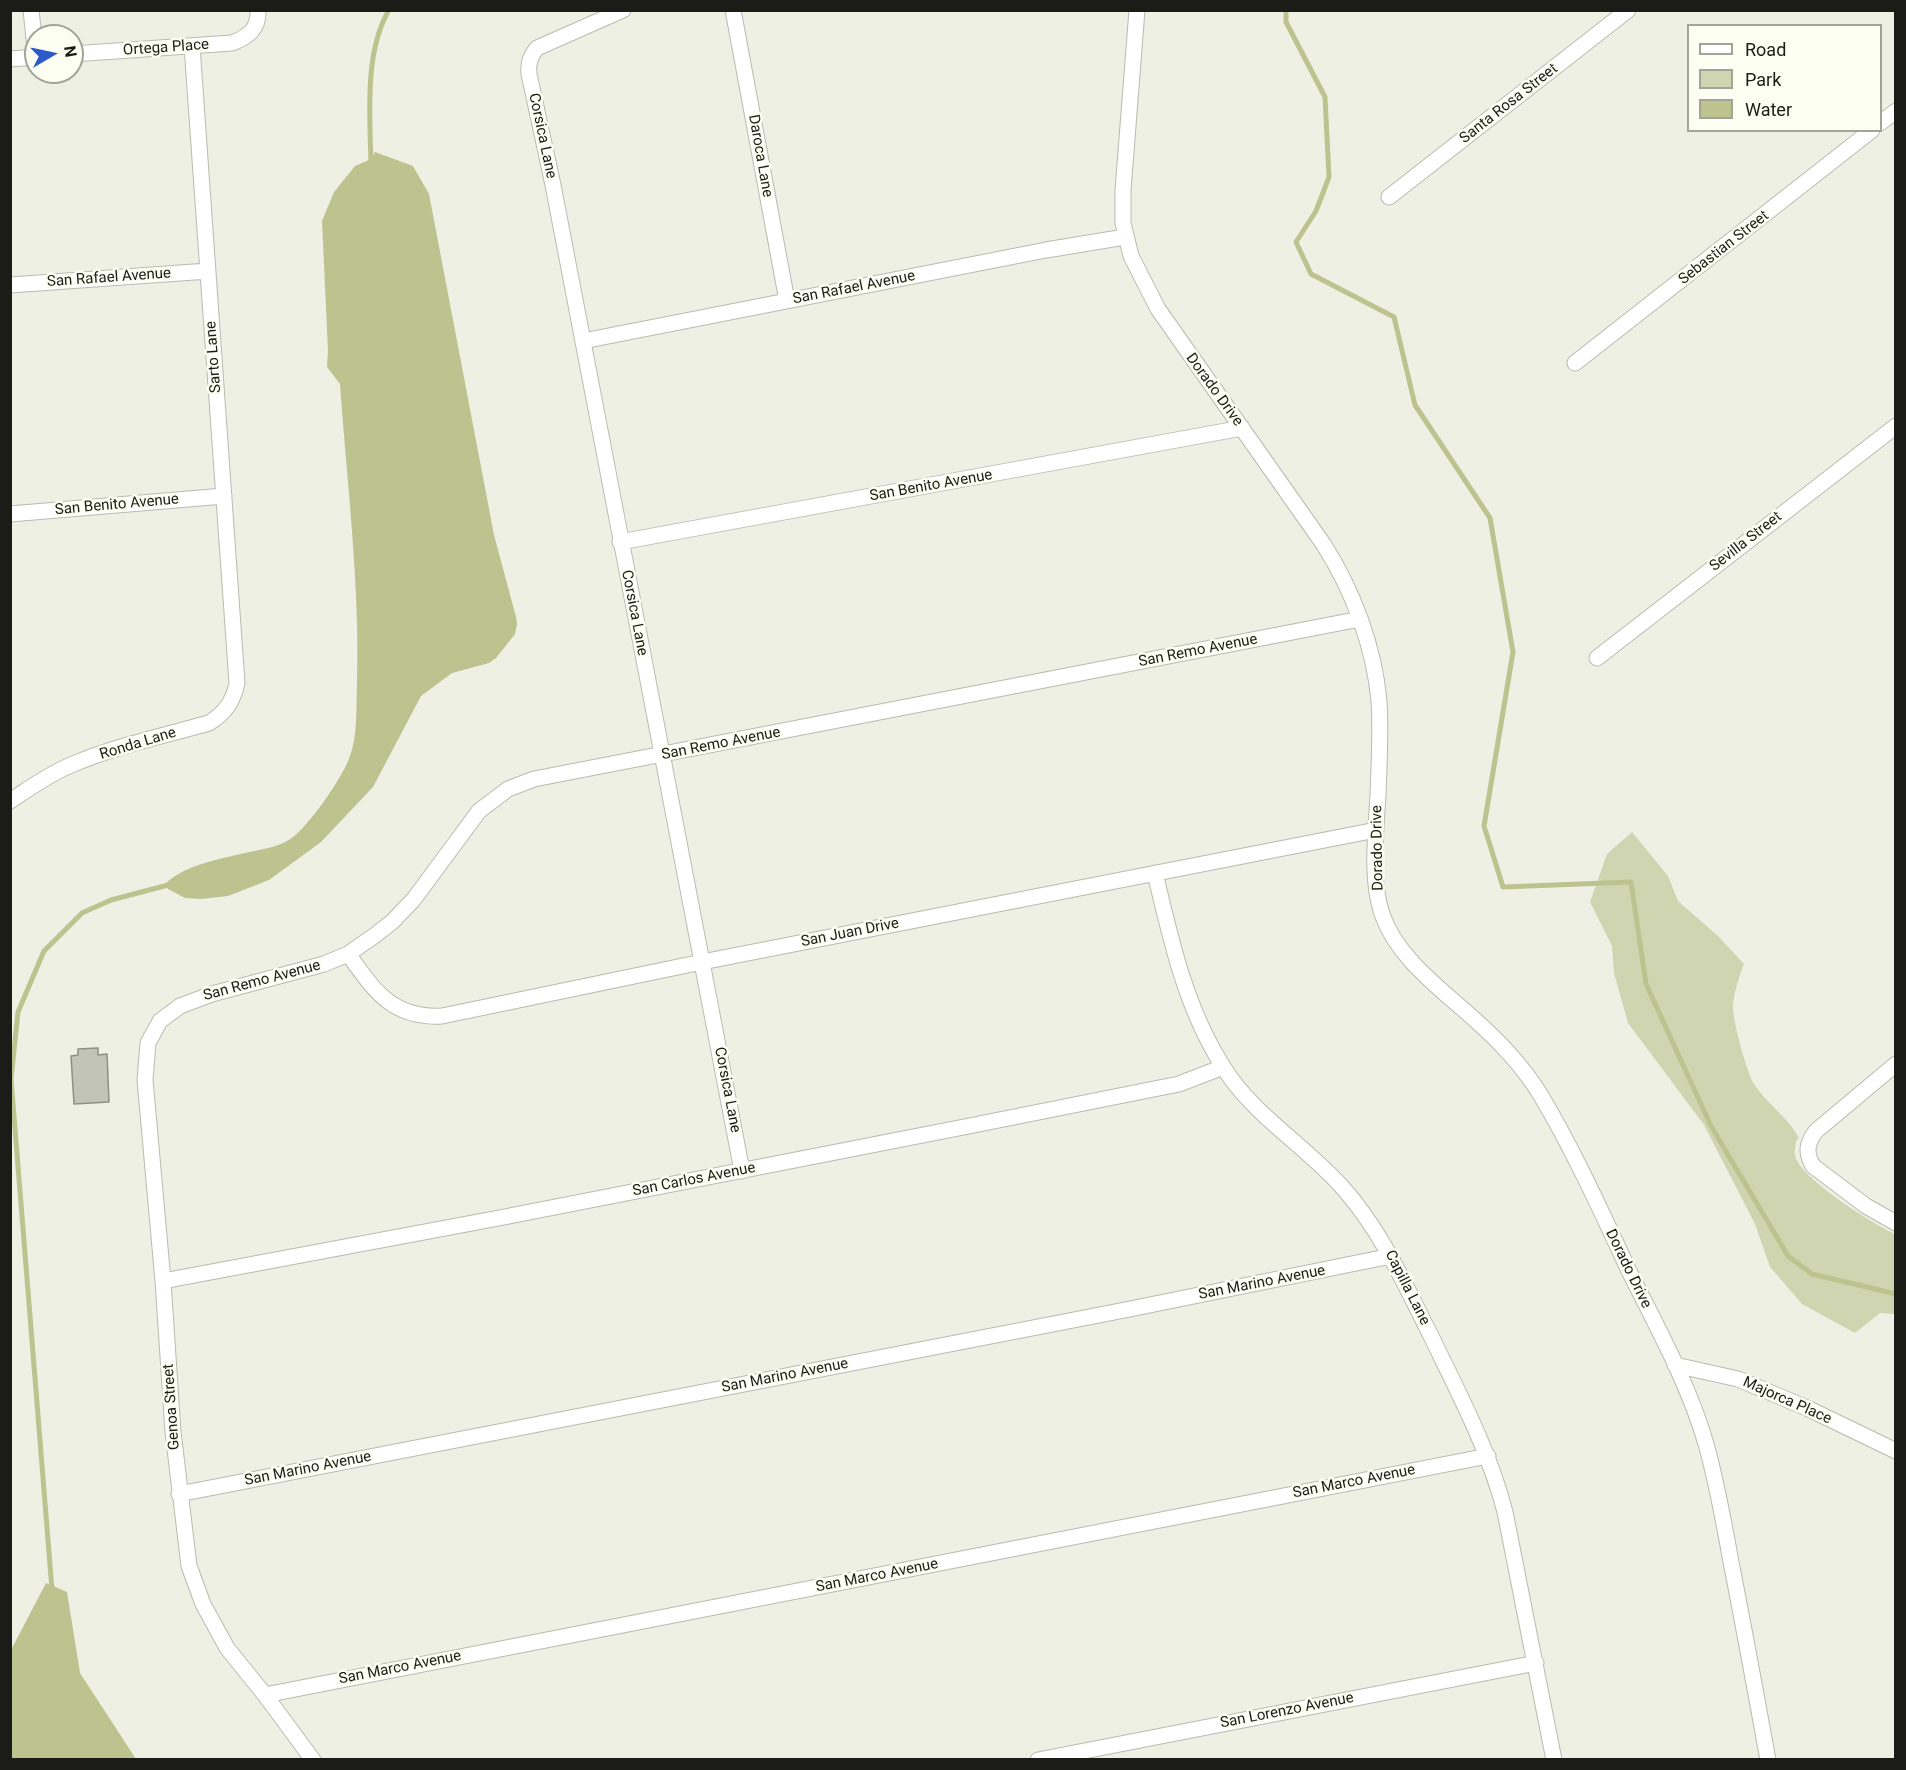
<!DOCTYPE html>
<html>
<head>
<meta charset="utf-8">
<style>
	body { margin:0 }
	#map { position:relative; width:1906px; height:1770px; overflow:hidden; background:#eef0e4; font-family:Roboto,sans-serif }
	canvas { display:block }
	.frame { position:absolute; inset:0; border:12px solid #1b1c17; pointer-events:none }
	.legend { position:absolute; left:1687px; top:24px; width:195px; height:108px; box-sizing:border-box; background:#fcfef1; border:2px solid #a2a49a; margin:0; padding:8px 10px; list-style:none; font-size:18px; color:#1b1c17 }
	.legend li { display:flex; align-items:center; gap:12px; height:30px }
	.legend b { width:30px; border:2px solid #a2a49a }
	.north { position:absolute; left:24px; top:24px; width:60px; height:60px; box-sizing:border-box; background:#fcfef1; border:2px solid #a2a49a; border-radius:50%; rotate:81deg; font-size:16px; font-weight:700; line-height:24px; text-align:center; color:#1b1c17 }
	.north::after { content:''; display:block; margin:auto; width:21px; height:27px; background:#2c5ac8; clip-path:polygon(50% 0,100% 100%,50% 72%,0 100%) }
</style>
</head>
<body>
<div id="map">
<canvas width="1906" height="1770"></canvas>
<div class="frame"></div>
<ul class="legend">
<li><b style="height:8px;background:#fff"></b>Road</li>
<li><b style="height:16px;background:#d0d5b1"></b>Park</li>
<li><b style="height:16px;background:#bdc38f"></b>Water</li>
</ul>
<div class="north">N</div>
</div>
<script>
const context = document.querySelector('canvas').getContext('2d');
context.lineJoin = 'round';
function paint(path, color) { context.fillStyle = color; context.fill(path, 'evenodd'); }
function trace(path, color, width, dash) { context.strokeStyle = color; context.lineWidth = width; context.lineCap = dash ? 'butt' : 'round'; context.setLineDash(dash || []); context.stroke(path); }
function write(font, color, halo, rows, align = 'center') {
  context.font = font + ' Roboto,sans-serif'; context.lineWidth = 5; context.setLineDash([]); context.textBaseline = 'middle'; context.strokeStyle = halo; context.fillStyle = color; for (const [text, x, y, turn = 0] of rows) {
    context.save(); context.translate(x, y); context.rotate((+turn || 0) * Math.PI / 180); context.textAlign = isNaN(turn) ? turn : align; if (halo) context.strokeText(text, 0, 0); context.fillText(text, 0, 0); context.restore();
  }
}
const green = new Path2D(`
	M1632,832l36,44 10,25 40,35 26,28c-5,13 -11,30 -11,45 1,15 13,62 21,75 13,20 34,33 45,54l-3,3c0,4 -2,10 -1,14 3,22 78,69 100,79v80l-15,-1 -25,20 -53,-29 -32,-37 -15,-43 -51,-99 -76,-102 -14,-50 -2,-27 -22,-44 17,-48z`);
const water = new Path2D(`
	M375,152l38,14 16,28 65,341 22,82 1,7 -2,10 -19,24 -7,5 -37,10 -31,23 -48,91 -52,55 -52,38 -41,16 -27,3 -16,-1 -17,-9 -2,-6c22,-20 59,-25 88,-32 14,-3 28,-5 39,-14 17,-13 50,-60 57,-81 8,-22 6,-49 7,-72 3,-100 -10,-200 -17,-300l-13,-17 1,-16 -6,-130 12,-29 21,-26 16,-7z
	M46,1583l21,9 13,81 56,86h-125v-109z`);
const stream = new Path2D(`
	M1286,10v12l39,75 4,80 -13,34 -20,31 15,32 83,43 21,88 75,113 23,134 -29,174 19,61 128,-5 15,102 65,142 77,130 24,18 84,20
	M371,164c-1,-47 -7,-112 18,-154
	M52,1590l-41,-511 7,-67 26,-61 38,-38 29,-13 61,-16`);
const building = new Path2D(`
	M98,1048v7l9,-1 2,48 -35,2 -3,-48 7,-1v-6z`);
const street = new Path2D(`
	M31,10l5,47
	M623,10l-86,38c-7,9 -9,15 -8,26l24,111 189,986
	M733,10l54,291
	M1137,10l-14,180v33l8,33 27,53 166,236c29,46 50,101 55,156 2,31 0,63 -1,94 -2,39 -8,82 4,119 15,44 59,75 92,105 25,22 48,46 66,75 34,57 62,119 90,179 28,56 59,112 76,171 11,39 18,79 25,118 13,66 25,132 37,198
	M72,54l160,-11c16,-6 27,-14 26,-33
	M10,59l26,-2
	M1880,123l16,-12
	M1389,197l239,-187
	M10,285l198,-14
	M583,341l463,-91 79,-13
	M1575,363l297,-233
	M10,514l214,-18
	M620,542l622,-114
	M1597,658l299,-232
	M10,801c20,-13 39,-27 61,-36 44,-19 92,-29 138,-42 16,-10 24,-21 28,-40l-45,-637
	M1155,873c16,67 30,133 67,192 30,50 83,80 121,123 39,44 62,97 88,148 28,58 58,114 74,176l49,248
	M348,954c26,36 44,65 94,62l260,-54 674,-132
	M1896,1064l-80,67c-9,12 -11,21 -3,35l53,40 30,17
	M163,1281l336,-63 465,-91 215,-43 44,-17
	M1675,1365l63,14 69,29 89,43
	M179,1494l946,-184 266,-54
	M265,1695l1223,-239
	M313,1760l-48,-65 -38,-47 -24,-44 -14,-38 -16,-134 -10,-151 -18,-201 3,-37 12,-22 20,-15 32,-12 112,-30 24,-10 26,-18 18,-14 22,-23 65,-88 29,-22 26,-10 826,-160
	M1038,1760l498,-97`);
const streetNames = [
	["Ortega Place",166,48,-4],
	["Santa Rosa Street",1509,104,-38],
	["Corsica Lane",542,136,78],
	["Daroca Lane",760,156,80],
	["Sebastian Street",1724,248,-38],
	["San Rafael Avenue",109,278,-4],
	["San Rafael Avenue",854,288,-11],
	["Sarto Lane",214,357,-94],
	["Dorado Drive",1214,390,54],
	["San Benito Avenue",931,486,-10],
	["San Benito Avenue",117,505,-5],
	["Sevilla Street",1746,542,-38],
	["Corsica Lane",634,613,79],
	["San Remo Avenue",1198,651,-11],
	["Ronda Lane",138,744,-17],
	["San Remo Avenue",721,744,-11],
	["Dorado Drive",1378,848,-91],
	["San Juan Drive",850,933,-11],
	["San Remo Avenue",262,981,-15],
	["Corsica Lane",727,1090,79],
	["San Carlos Avenue",694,1180,-11],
	["Dorado Drive",1628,1269,64],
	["San Marino Avenue",1262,1283,-11],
	["Capilla Lane",1407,1288,63],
	["San Marino Avenue",785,1376,-11],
	["Majorca Place",1787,1401,24],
	["Genoa Street",172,1407,-94],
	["San Marino Avenue",308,1469,-11],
	["San Marco Avenue",1354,1482,-11],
	["San Marco Avenue",877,1576,-11],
	["San Marco Avenue",400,1668,-11],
	["San Lorenzo Avenue",1287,1711,-11]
];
paint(green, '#d0d5b1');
paint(water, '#bdc38f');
trace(stream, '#bdc38f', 5);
paint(building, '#c2c4b8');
trace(building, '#8f9085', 1.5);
trace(street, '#b9bbaf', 17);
trace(street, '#fff', 15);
write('15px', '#1b1c17', '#fcfef1', streetNames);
</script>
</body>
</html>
